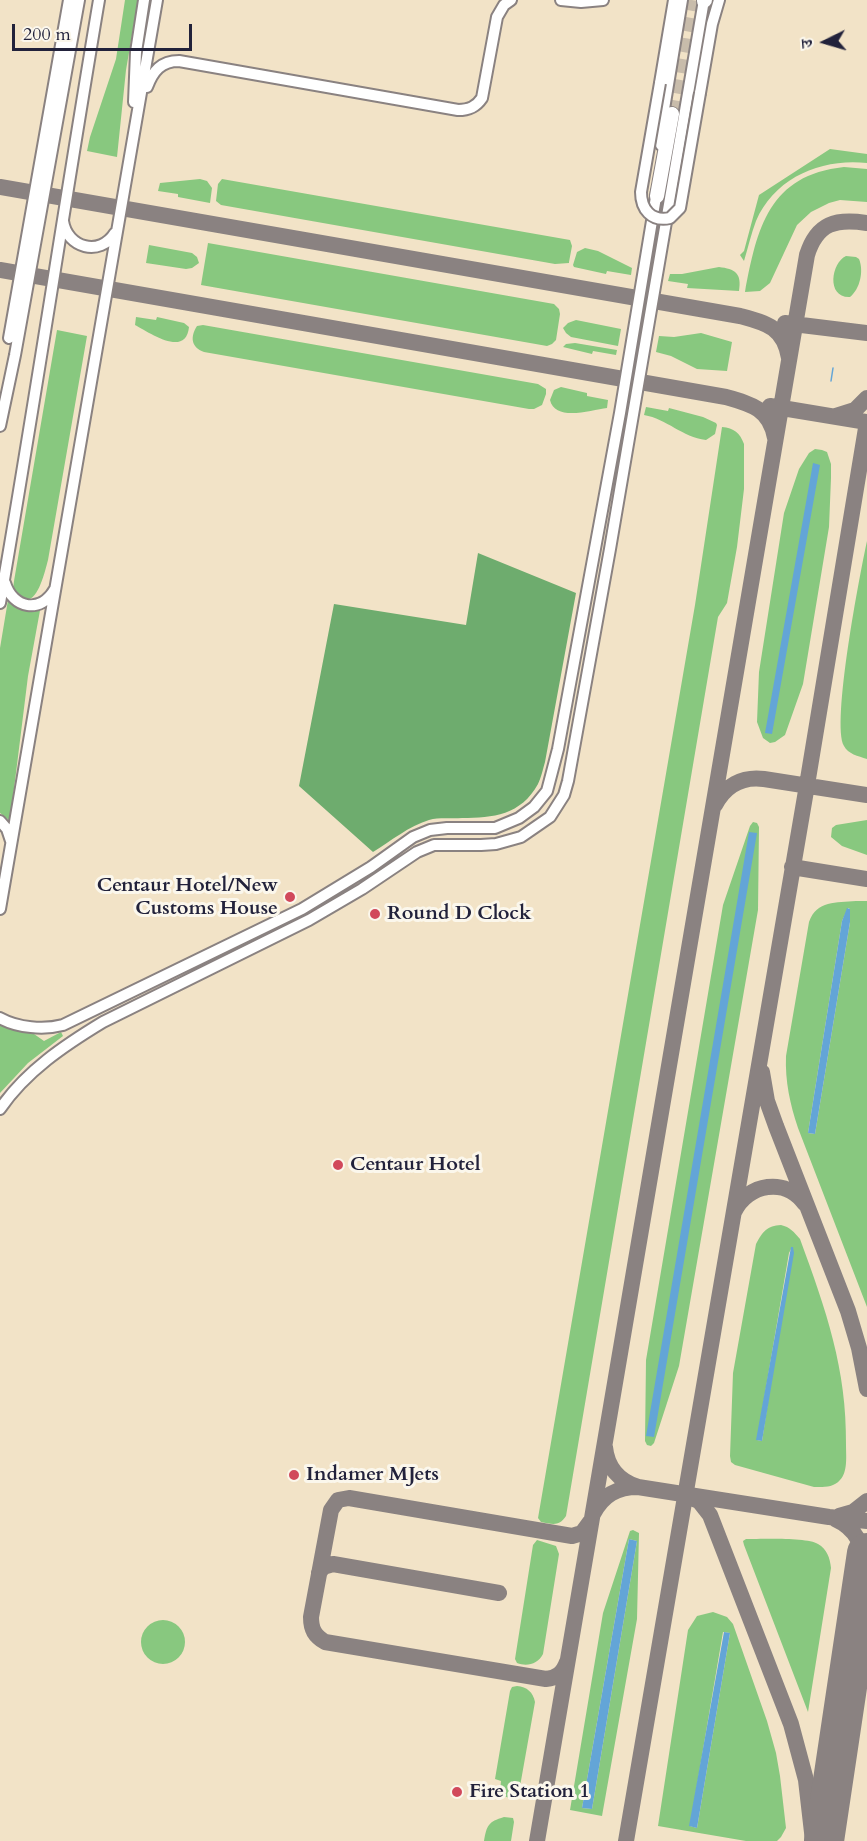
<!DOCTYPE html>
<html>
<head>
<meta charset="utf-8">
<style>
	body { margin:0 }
	#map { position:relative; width:867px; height:1841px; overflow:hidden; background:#f2e3c7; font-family:Cardo,"Noto Serif Devanagari",serif }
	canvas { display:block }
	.north { position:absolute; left:795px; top:12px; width:60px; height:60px; -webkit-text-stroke:4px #fbf7ec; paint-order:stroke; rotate:265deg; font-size:16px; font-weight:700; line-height:24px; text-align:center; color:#22223b }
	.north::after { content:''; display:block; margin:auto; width:21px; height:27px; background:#22223b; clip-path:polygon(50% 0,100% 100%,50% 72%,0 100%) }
	.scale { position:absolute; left:12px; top:24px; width:180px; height:27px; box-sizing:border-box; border:3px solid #22223b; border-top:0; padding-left:8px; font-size:18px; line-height:21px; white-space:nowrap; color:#22223b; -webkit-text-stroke:4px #fbf7ec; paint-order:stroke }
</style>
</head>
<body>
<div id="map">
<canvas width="867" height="1841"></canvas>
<div class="north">उ</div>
<div class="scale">200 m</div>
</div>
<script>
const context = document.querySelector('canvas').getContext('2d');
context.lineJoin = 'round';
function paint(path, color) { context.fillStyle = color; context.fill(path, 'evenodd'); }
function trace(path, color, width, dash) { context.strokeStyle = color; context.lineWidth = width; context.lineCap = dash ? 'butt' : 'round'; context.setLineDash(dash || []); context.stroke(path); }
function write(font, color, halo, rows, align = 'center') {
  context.font = font + ' Cardo,serif'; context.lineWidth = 6; context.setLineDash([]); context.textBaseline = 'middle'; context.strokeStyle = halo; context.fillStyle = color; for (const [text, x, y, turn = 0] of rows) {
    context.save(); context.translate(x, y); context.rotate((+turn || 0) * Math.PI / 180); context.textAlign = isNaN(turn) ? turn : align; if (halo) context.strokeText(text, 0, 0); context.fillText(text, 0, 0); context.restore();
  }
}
const green = new Path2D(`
	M125,0h13l-12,70 -9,87 -30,-6 3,-14 26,-78z
	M830,149l37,5v9c-45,-5 -92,14 -111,58 -5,13 -8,27 -12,40l-4,-6 4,-4 15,-56z
	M844,167l23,2v33l-27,-2 -11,3 -18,9 -14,13 -27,58 -10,8 -15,1c12,-64 24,-117 99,-125z
	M200,179l7,2 5,7 -2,15 -32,-6v-3l-20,-3 2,-8z
	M222,179l348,61 2,6 -3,16v1l-14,1 -334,-59 -5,-4 2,-17z
	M208,243l346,61 5,5 1,5 -4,26 -4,4 -5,2 -346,-61z
	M149,245l43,8 5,4 2,6 -7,5 -6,1 -40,-6z
	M585,248l13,3 34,17 -1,7 -24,-4 -1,3 -32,-7 -1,-2 4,-13z
	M846,256l10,1 3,2c5,12 1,30 -9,38 -24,1 -19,-34 -4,-41z
	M719,267c16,2 23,6 20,24l-52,-3 1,-4 -20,-3 2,-7h12z
	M136,317l20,3 1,-3 27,6 5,4c-3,31 -39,6 -54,-2z
	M576,320l45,9 -3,17 -47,-9 -5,-4 -3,-5 5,-5z
	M203,325l335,59 8,5v5l-4,11 -8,4h-5l-325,-57c-13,-5 -14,-15 -7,-26z
	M57,330l30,6 -39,224c-4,15 -14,60 -35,29l1,-8z
	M701,333l31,9 -5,29 -30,-2 -26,-13 -15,-4 3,-16 15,1z
	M575,343l42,7 -1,5 -23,-4 -1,3 -29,-7 3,-3z
	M561,387l26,6v3l21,4 -1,8c-16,2 -52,14 -57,-8l4,-10z
	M646,407l22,4 1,-3 34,9 13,6 1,2 -2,9 -9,6c-24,-3 -39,-21 -62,-25z
	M722,427c12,1 18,6 22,17v45l-7,58 -10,56 -9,14 -152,899c-7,11 -14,8 -25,6l-3,-4 157,-913z
	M815,449l7,1 5,2 4,12v14l-2,49 -26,157 -18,51 -10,7 -5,1 -7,-5 -6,-16 2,-50 25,-159 15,-44 10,-16z
	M867,541v218c-9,-3 -19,-5 -23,-13 -13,-22 16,-173 23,-205z
	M8,600l12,8 21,-3 -13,71 -18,145 -10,-8v-165z
	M867,820v35l-25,-9 -11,-9 1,-9 4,-3z
	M753,822l4,1 2,4 -1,83 -79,456 -25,77 -3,3 -4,-1 -2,-4 1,-81 77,-455 27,-79z
	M856,901h11v406l-69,-179c-8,-24 -13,-47 -12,-72l23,-134c8,-22 27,-19 47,-21zM848,908l2,1v13l-35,212 -7,-1 34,-212z
	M0,1022l34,9v3l10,7 17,-9 2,4 -35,27 -28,30z
	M781,1225c9,2 13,7 19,14 26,71 47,130 46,206 0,11 2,27 -6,35 -7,8 -17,7 -26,7l-79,-22 -4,-3 -1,-6 3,-83 23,-129c7,-13 11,-18 25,-19zM792,1247l-30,194 -5,-1 32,-187z
	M633,1530l6,3 -2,86 -35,197 -32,-6 33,-197 27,-82zM629,1539l8,2 -45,268 -10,-1z
	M746,1539c15,0 61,-2 72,5 9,5 12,14 13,24l-23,144 -64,-167 -1,-4z
	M537,1540l19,6 3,8 -16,100c-5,10 -16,13 -26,9l-2,-4 18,-114z
	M713,1612l14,5 6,7 34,97 9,32 4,23 6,52 -5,9 -4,4h-31l-88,-15 30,-196 9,-14zM723,1632l7,1 -33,195 -7,-2z
	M141 1642a22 22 0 1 1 44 0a22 22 0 1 1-44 0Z
	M517,1686c10,1 16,6 18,16l-16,90 -1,4 -5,3 -10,-3 -3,-4 1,-11 -6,-2 15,-88 2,-4z
	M504,1817l9,1 1,4 -3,19h-27c3,-16 4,-19 20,-24z`);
const forest = new Path2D(`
	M478,553l98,40 -31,169c-2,7 -4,16 -7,22 -17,31 -45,34 -76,34 -10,1 -23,-1 -33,2 -20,6 -38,21 -56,32l-74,-66 35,-182 132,21z`);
const water = new Path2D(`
	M813,463l7,2 -48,269 -7,-1z
	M749,832l8,1 -103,604 -8,-1z
	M847,908l3,1v13l-35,212 -7,-1 34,-212z
	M791,1247h2l1,6 -32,188 -6,-1z
	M629,1539l8,2 -45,268 -10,-1z
	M724,1632l6,1 -33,195 -8,-2z`);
const stream = new Path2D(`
	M831,381l2,-13`);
const taxiway = new Path2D(`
	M0,187l740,129c26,7 44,11 49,42
	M0,270l726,127c25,7 44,12 49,41
	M785,323l82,10
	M770,406l97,16
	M836,416l19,-6 12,-12
	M715,805c10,-19 27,-29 49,-26l103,16
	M792,867l75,12
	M762,1072l5,29 9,25 72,185 11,37 8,41
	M734,1212c14,-29 52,-35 71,-8
	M605,1447c2,20 14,34 33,40l191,30 38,4
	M684,1495l15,6 11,14 81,209 15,56 7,61
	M593,1514c10,-19 24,-27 45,-27
	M839,1516l14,-4 14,-11
	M835,1519c22,10 29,27 30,50
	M319,1573l4,-6 10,-3 166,29
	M567,1662c-4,11 -10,16 -21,17l-221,-37c-10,-6 -14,-12 -14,-25l20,-107 7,-10 11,-2 223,38 10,-3 8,-11
	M537,1841l270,-1586c10,-32 29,-37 60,-32
	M626,1841l181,-1056 60,-363`);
const runway = new Path2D(`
	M824,1841l43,-288`);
const highwayTunnel = new Path2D(`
	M672,114l20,-114`);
const secondary = new Path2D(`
	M561,0l20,2 22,-2
	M660,83l14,-83
	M147,87c6,-16 14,-26 32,-26l279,49c11,0 18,-3 24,-12l15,-81 7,-12 7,-5
	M700,93l12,-69 7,-24
	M134,102l2,-50 8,-52
	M661,145l3,-36 18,-109
	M63,221c4,27 37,36 52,12
	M9,338l60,-338
	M0,426l15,-71 64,-355
	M5,583c8,26 36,31 50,6
	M0,603c35,-201 65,-402 99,-603
	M0,821l7,8 4,12
	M0,909l157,-909
	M0,1018c18,10 44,12 63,7l239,-116 69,-42 42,-30 17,-7 17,-2h48l24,-10 15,-11 13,-16 11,-42 62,-336 37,-222
	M0,1109c26,-38 65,-64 103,-87l206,-102 53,-31 55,-37 17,-7h47l15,-1 25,-7 29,-20 14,-22 4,-14 42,-232 94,-549`);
const highway = new Path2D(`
	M704,1l1,-1
	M657,196l15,-82`);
const secondaryBridge = new Path2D(`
	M660,83l-19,109c0,17 10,30 29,26l10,-10 20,-115`);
const markers = [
	[290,897,6,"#d1495b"],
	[375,914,6,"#d1495b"],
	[338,1165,6,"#d1495b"],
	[294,1475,6,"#d1495b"],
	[457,1792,6,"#d1495b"]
];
const poiNames = [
	["Centaur Hotel/New",278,886,"right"],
	["Customs House",278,909,"right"],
	["Round D Clock",387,914],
	["Centaur Hotel",350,1165],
	["Indamer MJets",306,1475],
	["Fire Station 1",469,1792]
];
paint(green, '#88c87f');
paint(forest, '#6eac6e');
paint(water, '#63a5d7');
trace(stream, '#63a5d7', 1.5);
trace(taxiway, '#8a8281', 16);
trace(runway, '#8a8281', 40);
trace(highwayTunnel, '#c8bcab', 14, [14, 7]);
trace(secondary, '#8a8281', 14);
trace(highway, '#8a8281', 16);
trace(secondary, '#fff', 10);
trace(highway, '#fff', 14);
trace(secondaryBridge, '#8a8281', 14, []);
trace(secondaryBridge, '#fff', 10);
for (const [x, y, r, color] of markers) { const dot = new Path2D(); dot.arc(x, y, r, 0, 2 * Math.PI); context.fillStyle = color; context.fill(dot); trace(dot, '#fbf7ec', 2); }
write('bold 20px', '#22223b', '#fbf7ec', poiNames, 'left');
</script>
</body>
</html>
